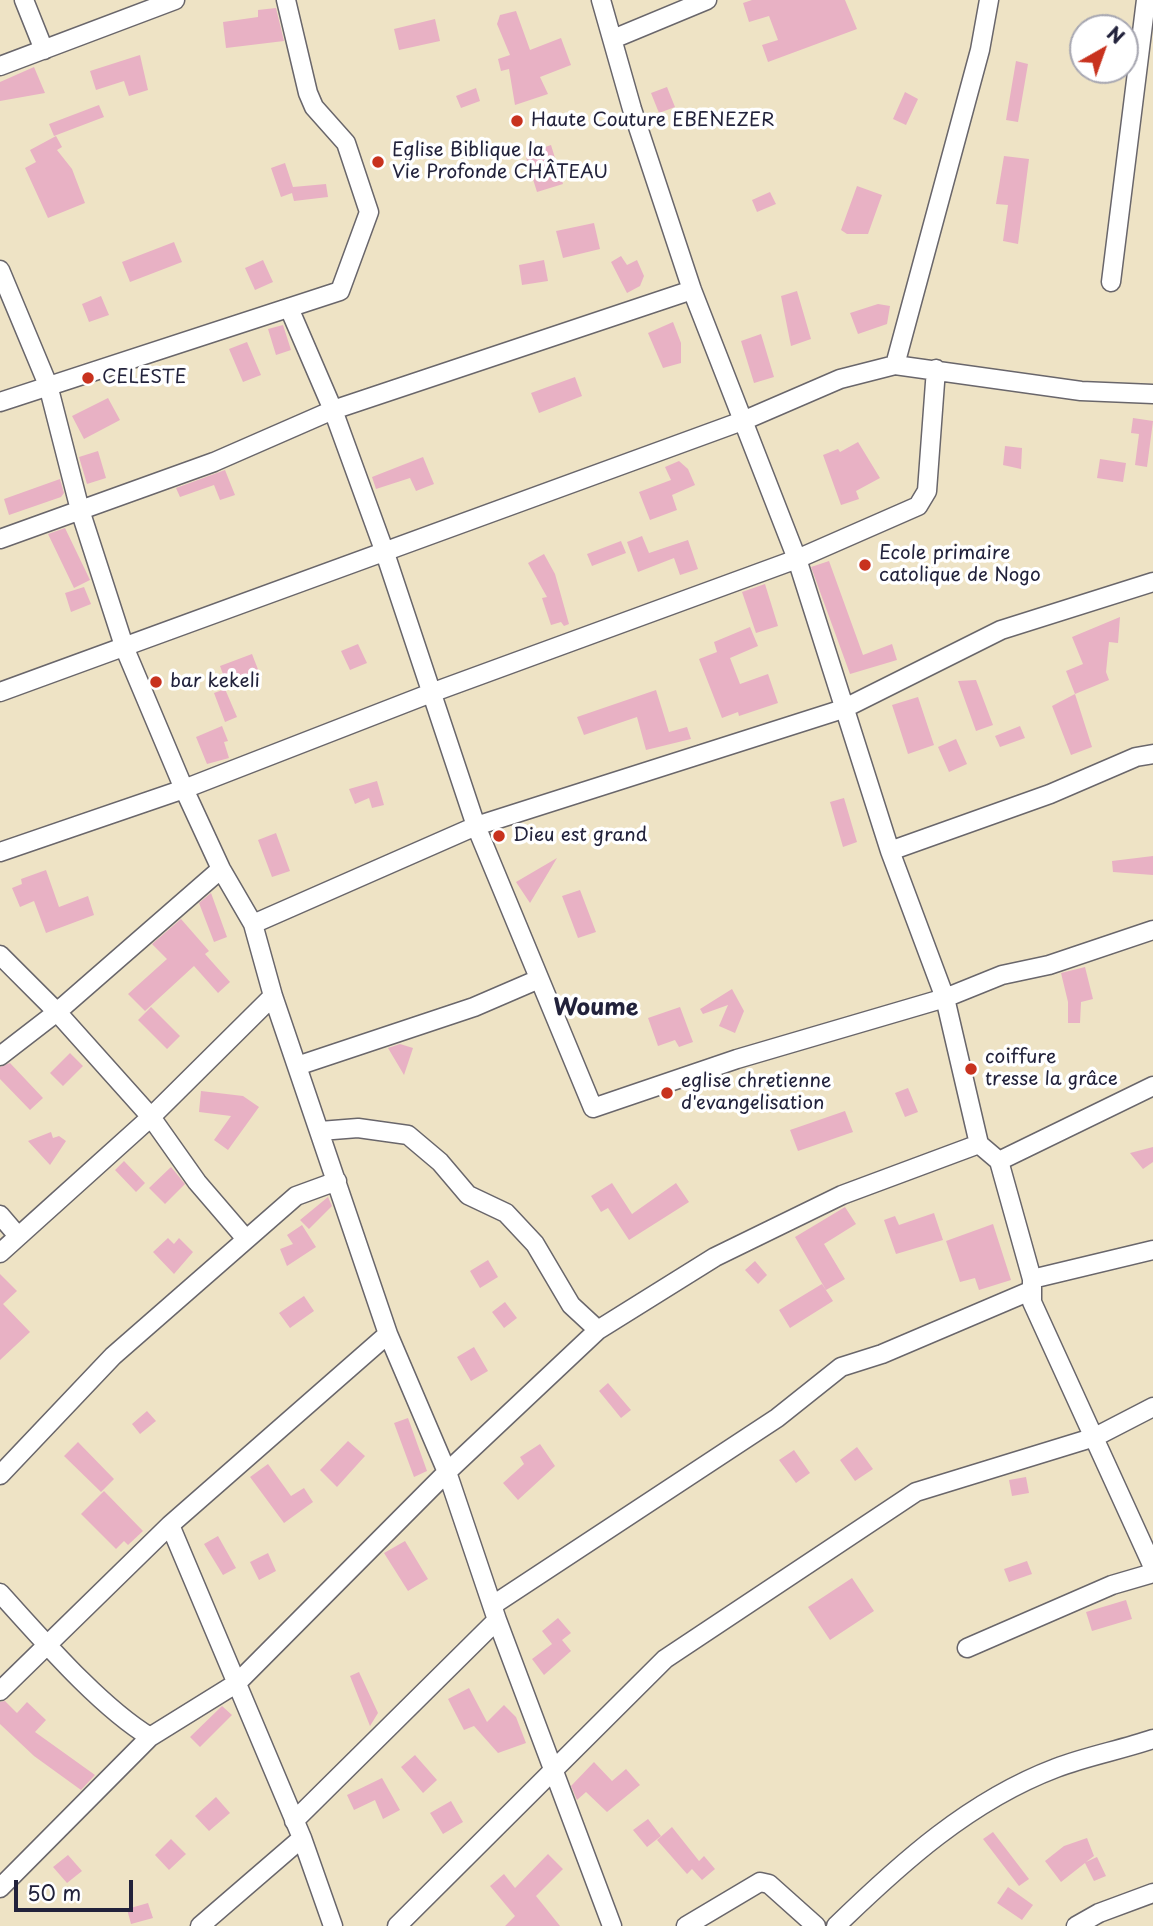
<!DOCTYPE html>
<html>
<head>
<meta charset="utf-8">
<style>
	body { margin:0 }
	#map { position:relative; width:1153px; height:1926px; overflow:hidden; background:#eee3c5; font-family:"Playpen Sans",sans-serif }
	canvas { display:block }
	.north { position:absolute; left:1069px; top:14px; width:70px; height:70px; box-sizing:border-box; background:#fff; border:2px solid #a7a7b1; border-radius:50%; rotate:40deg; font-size:19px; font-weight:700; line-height:28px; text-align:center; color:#22223b }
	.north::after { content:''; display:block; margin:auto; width:24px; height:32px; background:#c8321e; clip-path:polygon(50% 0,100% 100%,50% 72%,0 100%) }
	.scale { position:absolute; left:14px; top:1880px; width:119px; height:32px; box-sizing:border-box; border:4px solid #22223b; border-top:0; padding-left:9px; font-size:21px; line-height:24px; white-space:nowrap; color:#22223b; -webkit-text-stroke:5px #fff; paint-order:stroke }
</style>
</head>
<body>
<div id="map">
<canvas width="1153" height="1926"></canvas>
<div class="north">N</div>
<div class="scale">50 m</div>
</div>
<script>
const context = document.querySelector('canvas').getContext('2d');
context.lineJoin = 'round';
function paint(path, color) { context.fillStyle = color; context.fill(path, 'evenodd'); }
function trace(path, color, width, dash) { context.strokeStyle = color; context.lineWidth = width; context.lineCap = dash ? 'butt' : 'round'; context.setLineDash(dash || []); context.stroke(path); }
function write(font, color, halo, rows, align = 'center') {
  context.font = font + ' "Playpen Sans",sans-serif'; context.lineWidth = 7; context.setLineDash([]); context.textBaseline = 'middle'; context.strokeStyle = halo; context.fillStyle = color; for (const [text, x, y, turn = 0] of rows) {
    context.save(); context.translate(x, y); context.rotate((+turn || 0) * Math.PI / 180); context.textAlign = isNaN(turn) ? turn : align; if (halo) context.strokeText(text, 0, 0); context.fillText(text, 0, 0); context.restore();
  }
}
const building = new Path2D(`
	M752,0h93l12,29 -89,33 -6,-17 16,-5 -9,-24 -20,6 -6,-19z
	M276,8l8,33 -58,7 -3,-26 35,-5v-7z
	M516,11l14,39 31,-12 10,27 -31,12 8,17 -33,11 -6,-36 -8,2 -3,-12 12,-4 -13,-31 3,-9z
	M435,19l5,22 -41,9 -5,-21z
	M140,55l8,35 -19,6 -5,-15 -28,9 -6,-19z
	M1016,61l12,3 -10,58 -12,-2z
	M34,67l11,26 -45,8v-19z
	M667,87l8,20 -16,6 -8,-20z
	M476,88l4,13 -19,7 -5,-12z
	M905,92l13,7 -12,26 -13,-6z
	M99,105l5,12 -50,19 -5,-12z
	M56,136l6,11 -5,3 15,19 13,34 -37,15 -23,-50 11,-6 -6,-12z
	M551,145l12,39 -26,8 -12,-38z
	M1004,156l25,3 -11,85 -15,-3 5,-36 -12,-1z
	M285,163l8,24 33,-3 2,13 -34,4 -2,-8 -11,4 -10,-29z
	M857,186l25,9 -14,39h-21l-6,-4z
	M770,192l6,12 -19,8 -5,-12z
	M594,223l6,26 -37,9 -7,-27z
	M174,242l8,20 -52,20 -8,-20z
	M621,256l6,9 10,-5 7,16 -4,10 -13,7 -16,-31z
	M263,260l10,22 -18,8 -10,-22z
	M544,260l4,21 -26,4 -3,-20z
	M797,291l14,48 -20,7 -10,-50z
	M101,296l8,19 -20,7 -7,-18z
	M878,304l12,2 -3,18 -29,10 -8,-21z
	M673,322l8,21v20l-18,5 -15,-35z
	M283,325l8,25 -15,5 -8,-26z
	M761,334l13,43 -20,6 -13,-42z
	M247,342l14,33 -18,7 -14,-33z
	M575,377l7,19 -43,17 -8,-20z
	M108,398l12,22 -36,19 -12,-23z
	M1133,418l20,3 -6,46 -12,-2 4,-31 -8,-1z
	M858,442l22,36 -24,13 3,8 -18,6 -18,-50 15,-6 2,3z
	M1005,446l17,2 -1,21 -18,-4z
	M98,451l8,27 -19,6 -8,-27z
	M423,457l11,27 -18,7 -6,-13 -34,11 -4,-12z
	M1100,459l26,4 -3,19 -26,-4z
	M679,461l9,8 7,16 -23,10 5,15 -27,10 -11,-28 32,-12 -6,-13z
	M225,470l10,25 -15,5 -6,-15 -34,12 -4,-9z
	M60,479l4,14 -3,4 -52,18 -5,-16z
	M65,528l25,52 -16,8 -26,-54z
	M642,536l7,17 39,-13 10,29 -18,6 -6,-17 -36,14 -11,-30z
	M621,541l5,12 -34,13 -5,-12z
	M544,554l11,20 14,50 -5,2 -3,-4 -10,3 -9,-27 5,-1 -19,-34z
	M829,561l34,94 29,-11 5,16 -47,14 -39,-107z
	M765,584l13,42 -22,7 -14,-41z
	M84,587l7,17 -20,8 -6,-19z
	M1120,617l-2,26 -9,-1 -3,30 3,8 -34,14 -9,-23 17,-7 -11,-27z
	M750,627l8,19 -28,12 10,26 28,-10 10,29 -39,13 -1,-4 -16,6 -23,-59 18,-7 -3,-10z
	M358,644l9,19 -17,7 -9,-19z
	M252,654l7,18 -32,13 -7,-19z
	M976,680l17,45 -17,6 -18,-50z
	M225,689l12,28 -12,5 -11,-29z
	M656,690l13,42 18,-5 4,12 -45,11 -9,-33 -53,18 -7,-18z
	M1075,694l17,53 -21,8 -19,-49z
	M918,697l16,48 -26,9 -16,-49z
	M222,726l6,15 -4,1 5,16 -22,6 -11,-27z
	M1020,726l5,12 -25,9 -5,-11z
	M956,739l11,25 -18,8 -11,-25z
	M377,781l7,24 -12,3 -3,-10 -14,6 -6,-15z
	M844,798l13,44 -14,5 -13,-45z
	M276,833l14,38 -18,6 -14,-37z
	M1153,856v19l-40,-3 -1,-11z
	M557,858l-27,45 -14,-21z
	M46,870l13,37 29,-11 6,19 -48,18 -12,-32 -14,6 -8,-19 10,-4 -1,-5z
	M580,890l16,42 -18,6 -16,-42z
	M211,893l16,44 -13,5 -15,-39z
	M181,919l28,32 -4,3 25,28 -12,11 -24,-27 -49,45 -17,-17 39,-35 -15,-15z
	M1085,967l8,32 -12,3 -1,21h-12v-21l-7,-29z
	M732,989l12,22 -9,22 -16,-7 9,-21 -25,9 -3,-5z
	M151,1007l29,29 -13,13 -29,-29z
	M680,1007l13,35 -14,5 -4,-7 -17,6 -10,-28z
	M400,1044l13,4 -9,27 -16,-27z
	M70,1053l13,13 -20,20 -13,-13z
	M10,1063l33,35 -13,12 -30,-31v-12z
	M908,1088l10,24 -13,5 -10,-24z
	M201,1091l42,5 16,11 -31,43 -14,-10 17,-24 -32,-4z
	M845,1111l8,21 -55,19 -8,-21z
	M51,1132l2,6 6,-2 7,5 -16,24 -22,-24z
	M1153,1147v15l-10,7 -13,-16z
	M124,1161l21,22 -9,9 -21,-22z
	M171,1167l14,17 -20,20 -16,-16z
	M612,1183l20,31 44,-31 13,19 -60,38 -21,-32 -7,4 -10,-16z
	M328,1197l4,9 -23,23 -9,-9z
	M845,1207l11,17 -32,20 21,35 -19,11 -31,-53z
	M934,1213l9,27 -47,14 -12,-34 11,-4 4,9z
	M993,1224l18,56 -32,10 -4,-12 -15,4 -14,-41z
	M302,1225l14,22 -29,19 -7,-17 13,-5 -6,-9z
	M168,1238l6,6 5,-6 14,14 -19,22 -21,-22z
	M488,1260l10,17 -18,11 -10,-17z
	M755,1261l12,14 -9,9 -13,-14z
	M0,1274l17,17 -14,13 27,28 -30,28z
	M822,1284l11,17 -43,27 -11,-18z
	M304,1296l10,15 -24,17 -11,-15z
	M505,1302l12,16 -13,10 -12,-16z
	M474,1347l14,24 -17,10 -14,-24z
	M608,1383l23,27 -10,8 -22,-27z
	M147,1411l9,10 -16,13 -8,-10z
	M408,1418l19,53 -13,6 -20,-54z
	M348,1441l17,15 -28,31 -17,-17z
	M78,1442l36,37 -13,13 -37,-36z
	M540,1444l15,22 -37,34 -15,-17 21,-19 -4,-7z
	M857,1447l16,22 -18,12 -15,-21z
	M794,1450l16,23 -14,10 -17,-23z
	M268,1464l23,32 13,-8 9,14 -29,21 -34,-46z
	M1026,1477l3,16 -17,3 -3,-16z
	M104,1491l39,40 -15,14 -4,-4 -8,8 -35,-35z
	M218,1536l18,32 -13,7 -19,-31z
	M405,1541l23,38 -20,12 -24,-38z
	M268,1553l8,18 -17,9 -9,-18z
	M1027,1561l5,13 -23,8 -5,-13z
	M852,1578l22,33 -44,29 -22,-33z
	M1126,1600l6,19 -40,12 -6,-19z
	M558,1618l13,15 -9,7 9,11 -27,24 -12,-16 20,-15 -10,-13z
	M359,1672l19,41 -8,13 -20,-50z
	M469,1688l18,34 17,-17 12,12 10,26 -28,10 -24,-27 -10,4 -16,-31z
	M5,1701l12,12 10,-11 19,18 -11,12 60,43 -14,15 -47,-34 -34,-32v-22z
	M222,1706l10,9 -32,32 -10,-10z
	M415,1755l22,25 -14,13 -22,-26z
	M594,1762l18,19 14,-12 14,16 -33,27 -21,-20 -9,8 -6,-14z
	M382,1778l18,32 -17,9 -8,-19 -21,10 -7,-15z
	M216,1797l14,16 -21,18 -14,-15z
	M451,1801l12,21 -20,12 -13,-21z
	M648,1819l13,17 -14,11 -14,-17z
	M672,1827l27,34 5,-5 11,13 -13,11 -10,-11 -5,5 -30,-34z
	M993,1832l36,47 -10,7 -36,-47z
	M1087,1838l7,18 -8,6 11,-5 9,19 -12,5 -9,-18 -24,19 -16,-21 19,-15z
	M171,1839l15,15 -17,16 -14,-15z
	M548,1854l15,15 -27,27 24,30h-55l10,-10 -25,-30 14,-12 11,14z
	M68,1855l14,16 -15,12 -14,-16z
	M1008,1887l25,18 -11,15 -25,-17z
	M148,1903l5,15 -22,6 -4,-15z`);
const minor = new Path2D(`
	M24,0l20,50
	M601,0l31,109 60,181 105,269 93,292 55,147 34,146 20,17 33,118v23l121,265
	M613,39l94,-39
	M0,66l175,-66
	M0,270l48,115 32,125 45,139 59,140 37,80 32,55 20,72 115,338 -218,191 132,313 31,88
	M1111,282l35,-282
	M289,308l44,102 51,140 92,276 117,282 144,-49 208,-61 57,-23 47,-10 104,-35
	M895,365l85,-315 9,-50
	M0,402l340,-111 29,-79 -23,-69 -32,-36 -6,-14 -22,-93
	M0,539l214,-77 119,-52 359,-120
	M0,692l745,-272 95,-41 55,-14 186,26 72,3
	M890,851l160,-57 86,-37 17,-3
	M0,852l184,-63 247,-96 366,-134 121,-53 9,-15 9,-122
	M253,924l223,-98 367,-117 158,-79 152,-48
	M0,955l57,57 94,105 46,65 49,57
	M0,1056l57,-44 164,-143
	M297,1066l177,-59 65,-28
	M320,1131l38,-3 50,7 32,27 28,33 38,18 29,31 36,61 27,25
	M999,1161l154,-75
	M0,1215l18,21
	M0,1253l151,-136 122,-121
	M1032,1279l121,-29
	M388,1334l59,138 50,148 115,306
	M0,1475l113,-119 183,-160 41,-15
	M0,1593c41,45 99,113 150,144l87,-54 210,-211 151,-142 117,-73 127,-62 137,-51
	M493,1605l284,-187 64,-51 41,-13 148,-63
	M967,1648l145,-63 41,-12
	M0,1691l170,-166
	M294,1821l203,-201
	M0,1888l150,-151
	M200,1926l102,-88
	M397,1926l268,-267 251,-167 179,-55 58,-30
	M686,1926l74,-44 9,2 47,42
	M836,1926c65,-63 133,-125 220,-158 31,-12 65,-18 97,-29
	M1076,1926l23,-13 54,-20`);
const markers = [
	[517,121,7,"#c8321e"],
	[378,162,7,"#c8321e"],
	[88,378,7,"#c8321e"],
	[865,565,7,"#c8321e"],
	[156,682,7,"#c8321e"],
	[499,836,7,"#c8321e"],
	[971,1069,7,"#c8321e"],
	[667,1093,7,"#c8321e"]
];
const poiNames = [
	["Haute Couture EBENEZER",531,121],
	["Eglise Biblique la",392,151],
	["Vie Profonde CHÂTEAU",392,173],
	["CELESTE",102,378],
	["Ecole primaire",879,554],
	["catolique de Nogo",879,576],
	["bar kekeli",170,682],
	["Dieu est grand",513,836],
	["coiffure",985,1058],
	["tresse la grâce",985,1080],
	["eglise chretienne",681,1082],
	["d'evangelisation",681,1104]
];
const quarterNames = [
	["Woume",596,1009]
];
paint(building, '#e8b1c4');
trace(minor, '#69666b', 21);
trace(minor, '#fff', 18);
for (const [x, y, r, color] of markers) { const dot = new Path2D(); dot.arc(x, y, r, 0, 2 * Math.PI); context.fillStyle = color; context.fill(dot); trace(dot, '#fff', 2.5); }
write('19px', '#22223b', '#fff', poiNames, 'left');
write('bold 23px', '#22223b', '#fff', quarterNames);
</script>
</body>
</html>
